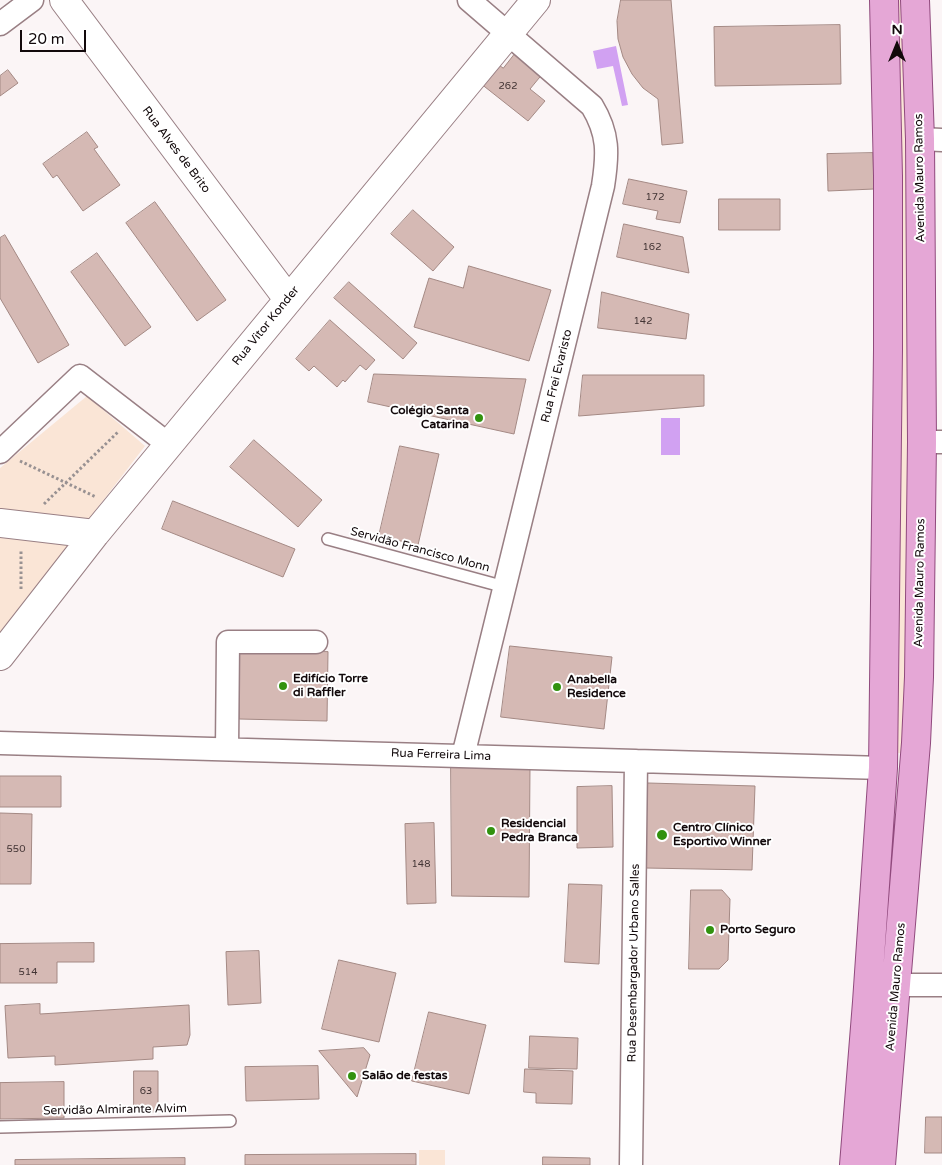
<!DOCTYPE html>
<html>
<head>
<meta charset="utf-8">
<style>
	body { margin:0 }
	#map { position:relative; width:942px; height:1165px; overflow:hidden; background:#fbf5f6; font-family:"Varela Round",sans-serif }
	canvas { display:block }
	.north { position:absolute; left:872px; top:20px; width:50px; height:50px; -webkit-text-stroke:4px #fff; paint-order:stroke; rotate:0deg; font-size:14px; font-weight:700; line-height:20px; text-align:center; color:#12090b }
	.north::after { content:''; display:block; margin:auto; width:18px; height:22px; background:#12090b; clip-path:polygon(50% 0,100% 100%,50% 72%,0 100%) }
	.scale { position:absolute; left:20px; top:30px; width:66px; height:22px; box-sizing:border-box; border:2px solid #12090b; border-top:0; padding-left:6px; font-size:15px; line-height:18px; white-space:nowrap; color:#12090b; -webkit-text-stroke:4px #fff; paint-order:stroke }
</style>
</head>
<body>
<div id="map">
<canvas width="942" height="1165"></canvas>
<div class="north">N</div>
<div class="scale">20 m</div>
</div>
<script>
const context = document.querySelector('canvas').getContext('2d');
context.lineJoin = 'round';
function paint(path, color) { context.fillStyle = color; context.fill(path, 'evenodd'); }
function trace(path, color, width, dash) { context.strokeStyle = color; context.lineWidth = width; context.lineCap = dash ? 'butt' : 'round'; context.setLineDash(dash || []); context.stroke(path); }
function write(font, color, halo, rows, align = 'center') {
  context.font = font + ' "Varela Round",sans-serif'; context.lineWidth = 4; context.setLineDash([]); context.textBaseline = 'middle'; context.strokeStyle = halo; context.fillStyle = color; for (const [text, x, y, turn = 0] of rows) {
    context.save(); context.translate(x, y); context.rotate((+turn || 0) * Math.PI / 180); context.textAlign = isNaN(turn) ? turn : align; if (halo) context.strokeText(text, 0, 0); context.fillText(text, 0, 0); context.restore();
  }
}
const green = new Path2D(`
	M897,0h9l5,441 -8,312h-6z
	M87,396l58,50 -73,95 -72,99v-172z
	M419,1150h26v15h-26z`);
const water = new Path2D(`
	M616,46l12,59 -6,1 -9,-40 -16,3 -4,-18z
	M661,418h19v37h-19z`);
const building = new Path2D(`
	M621,0h50l12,143 -21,2 -4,-46 -15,-11 -11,-14 -9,-17 -5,-18 -1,-18z
	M840,25l1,59 -126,2 -1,-59z
	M518,50l26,22 -14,17 15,12 -17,20 -48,-38 16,-20 7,5z
	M8,70l10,13 -18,13v-20z
	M87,132l11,15 -4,2 26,36 -37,26 -26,-36 -4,3 -10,-14z
	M873,153l1,36 -46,2 -1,-37z
	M629,179l58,12 -7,32 -24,-4 2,-8 -35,-7z
	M719,199h61v31h-61z
	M155,202l71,98 -29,21 -71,-98z
	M413,210l41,37 -21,24 -42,-37z
	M624,224l59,13 6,36 -72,-16z
	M5,235l64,110 -31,18 -38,-65v-60z
	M97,253l54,74 -26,19 -54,-74z
	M469,266l82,24 -22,71 -115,-34 15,-49 34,10z
	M349,282l68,61 -14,16 -69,-61z
	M602,292l87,22 -3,25 -88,-11z
	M330,320l45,40 -9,10 -6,-5 -15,17 -2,-2 -6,7 -23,-21 -5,5 -13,-12z
	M374,374l152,5 -12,55 -146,-32z
	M583,375h121v31l-125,10z
	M254,440l68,60 -24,27 -68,-60z
	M400,446l39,8 -21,91 -39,-9z
	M173,501l122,48 -12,28 -121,-48z
	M510,646l102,11 -8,72 -103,-12z
	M328,652l-1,69 -88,-2v-66z
	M451,764l79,2 -1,131 -77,-1z
	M0,776h61v31h-61z
	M648,783l107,3 -3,84 -107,-2z
	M612,786l1,61 -36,1v-61z
	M0,813l32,1 -1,70h-31z
	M434,823l2,80 -29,1 -2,-80z
	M569,884l33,1 -3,79 -34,-2z
	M691,890h31l8,9 -2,61 -9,9h-30z
	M94,943v19h-37v21h-57v-39z
	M259,951l2,52 -33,2 -2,-53z
	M339,960l57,13 -17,69 -57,-13z
	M40,1004v10l149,-9 1,30 -3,10 -34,2v12l-98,6v-9l-47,2 -3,-52z
	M429,1012l57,13 -17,69 -57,-13z
	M530,1036l48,2 -1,31 -48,-1z
	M364,1048l6,7 -13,42 -38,-46z
	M318,1066l1,33 -73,2 -1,-34z
	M525,1069l48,2 -1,33 -36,-1v-10l-12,-1z
	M134,1071h24v41h-24z
	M64,1082v36l-64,1v-36z
	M926,1117h16v36h-17z
	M416,1154v11h-171v-10z
	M543,1157l47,1v7h-47z
	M185,1158v7h-170v-5z`);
const path = new Path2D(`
	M20,461l76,36
	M44,504l75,-73
	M21,589v-38`);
const lane = new Path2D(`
	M328,539l177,48
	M0,1127l230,-6`);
const street = new Path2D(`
	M0,24l32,-24
	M920,139l22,1
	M922,442h20
	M0,452l80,-76 88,68
	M0,743l883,25
	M227,749l1,-107h88
	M463,756l140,-570c5,-32 6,-52 -11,-80l-123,-106
	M896,985h46
	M631,1165l5,-404`);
const secondary = new Path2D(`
	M64,0l224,299
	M0,523l95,11
	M0,656l95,-122 441,-534`);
const primary = new Path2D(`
	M854,1165l13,-163 16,-234 5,-418v-174l-4,-176
	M881,1165l35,-422 3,-66 3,-235 -2,-303 -5,-139`);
const markers = [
	[479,418,5,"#32920f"],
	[283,686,5,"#32920f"],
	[557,687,5,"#32920f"],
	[491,831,5,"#32920f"],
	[662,835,6,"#32920f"],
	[710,930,5,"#32920f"],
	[352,1076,5,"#32920f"]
];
const numberNames = [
	["262",508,86],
	["172",655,197],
	["162",652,247],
	["142",643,321],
	["550",16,849],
	["148",421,864],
	["514",28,972],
	["63",146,1091]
];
const streetNames = [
	["Rua Alves de Brito",176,150,53],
	["Avenida Mauro Ramos",920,178,-91],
	["Rua Vitor Konder",266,326,-51],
	["Rua Frei Evaristo",557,376,-76],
	["Servidão Francisco Monn",420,550,15],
	["Avenida Mauro Ramos",920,583,-89],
	["Rua Ferreira Lima",441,755,2],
	["Rua Desembargador Urbano Salles",634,963,-89],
	["Avenida Mauro Ramos",896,987,-85],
	["Servidão Almirante Alvim",115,1110,-1]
];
const poiNames = [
	["Colégio Santa",469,411,"right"],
	["Catarina",469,425,"right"],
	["Edifício Torre",293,679],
	["di Raffler",293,693],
	["Anabella",567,680],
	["Residence",567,694],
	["Residencial",501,824],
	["Pedra Branca",501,838],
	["Centro Clínico",673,828],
	["Esportivo Winner",673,842],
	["Porto Seguro",720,930],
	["Salão de festas",362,1076]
];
paint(green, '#fae5d6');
paint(water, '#d1a1f2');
paint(building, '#d5b9b4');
trace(building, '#a48984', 1);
trace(lane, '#997f84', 14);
trace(street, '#997f84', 25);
trace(secondary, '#997f84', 30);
trace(primary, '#904a7d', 30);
trace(path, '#989192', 3, [2.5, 2.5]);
trace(lane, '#fff', 11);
trace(street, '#fff', 22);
trace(secondary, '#fff', 28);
trace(primary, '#e5a7d6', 28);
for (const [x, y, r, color] of markers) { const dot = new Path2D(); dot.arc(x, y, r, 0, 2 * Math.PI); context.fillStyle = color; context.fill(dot); trace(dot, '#fff', 2); }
write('10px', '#433535', null, numberNames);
write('12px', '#12090b', '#fff', streetNames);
write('bold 12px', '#12090b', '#fff', poiNames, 'left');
</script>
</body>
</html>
